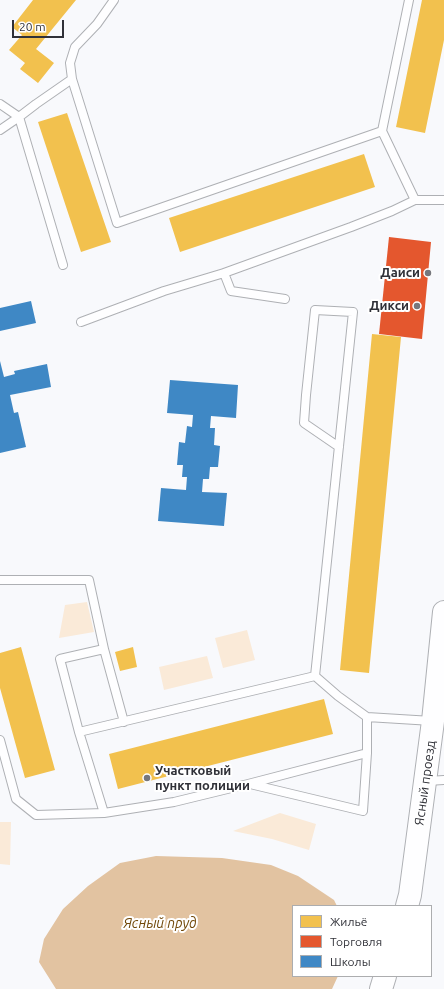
<!DOCTYPE html>
<html>
<head>
<meta charset="utf-8">
<style>
	body { margin:0 }
	#map { position:relative; width:444px; height:989px; overflow:hidden; background:#f8f9fc; font-family:Ubuntu,sans-serif }
	canvas { display:block }
	.legend { position:absolute; left:292px; top:905px; width:140px; height:72px; box-sizing:border-box; background:#fff; border:1px solid #acadaf; margin:0; padding:5px 7px; list-style:none; font-size:12px; color:#303138 }
	.legend li { display:flex; align-items:center; gap:8px; height:20px }
	.legend b { width:20px; border:1px solid #acadaf }
	.scale { position:absolute; left:12px; top:20px; width:52px; height:18px; box-sizing:border-box; border:2px solid #303138; border-top:0; padding-left:5px; font-size:12px; line-height:14px; white-space:nowrap; color:#303138; -webkit-text-stroke:3px #fff; paint-order:stroke }
</style>
</head>
<body>
<div id="map">
<canvas width="444" height="989"></canvas>
<ul class="legend">
<li><b style="height:11px;background:#f2c14e"></b>Жильё</li>
<li><b style="height:11px;background:#e4572e"></b>Торговля</li>
<li><b style="height:11px;background:#3f88c5"></b>Школы</li>
</ul>
<div class="scale">20 m</div>
</div>
<script>
const context = document.querySelector('canvas').getContext('2d');
context.lineJoin = 'round';
function paint(path, color) { context.fillStyle = color; context.fill(path, 'evenodd'); }
function trace(path, color, width, dash) { context.strokeStyle = color; context.lineWidth = width; context.lineCap = dash ? 'butt' : 'round'; context.setLineDash(dash || []); context.stroke(path); }
function write(font, color, halo, rows, align = 'center') {
  context.font = font + ' Ubuntu,sans-serif'; context.lineWidth = 4; context.setLineDash([]); context.textBaseline = 'middle'; context.strokeStyle = halo; context.fillStyle = color; for (const [text, x, y, turn = 0] of rows) {
    context.save(); context.translate(x, y); context.rotate((+turn || 0) * Math.PI / 180); context.textAlign = isNaN(turn) ? turn : align; if (halo) context.strokeText(text, 0, 0); context.fillText(text, 0, 0); context.restore();
  }
}
const green = new Path2D(`
	M87,602l7,30 -35,6 6,-33z
	M247,630l8,30 -32,8 -8,-30z
	M207,656l6,22 -49,12 -5,-23z
	M280,813l36,11 -7,26 -37,-11 -39,-8z
	M0,822h11l-1,43 -10,-1z`);
const water = new Path2D(`
	M156,856l66,2 49,7 27,11 36,24 3,6h-44v70h45l-6,13h-276l-17,-27 5,-23 19,-30 25,-23 32,-23z`);
const homes = new Path2D(`
	M33,0h43l-40,49 18,14 -16,20 -18,-14 5,-6 -16,-13 13,-15 -10,-8z
	M422,0h22v40l-19,93 -29,-6z
	M67,113l44,129 -30,10 -43,-130z
	M364,154l11,33 -195,65 -11,-34z
	M372,334l29,3 -32,336 -29,-3z
	M21,647l34,123 -30,8 -25,-90v-35z
	M133,647l4,20 -17,4 -5,-19z
	M324,699l9,35 -215,55 -9,-35z`);
const shops = new Path2D(`
	M389,237l42,5 -9,97 -43,-5z`);
const schools = new Path2D(`
	M31,301l5,22 -36,8v-23z
	M0,361l4,16 11,-3 -1,-3 33,-7 4,23 -41,8 4,18 4,-1 8,35 -26,6z
	M170,380l68,5 -2,33 -25,-2 -1,12h5l-1,17 6,1 -2,21h-8l-1,12h-6l-1,13 25,1 -3,33 -66,-5 3,-33 25,2 1,-13h-5l1,-12h-6l2,-23 6,1 2,-17 5,1 1,-12 -26,-2z`);
const lane = new Path2D(`
	M72,79l45,144 265,-92 33,69h29
	M0,104l19,13 17,-13 36,-25 -2,-16 5,-16 22,-23 17,-24
	M0,130l19,-13 44,148
	M382,131l27,-131
	M224,273l7,18 54,8
	M81,322l83,-31 60,-18 127,-46 41,-16 23,-11
	M0,580h89l15,69
	M315,676l38,-364 -38,-2 -9,85 -2,28 35,24
	M79,732l-19,-73 44,-10 20,73
	M0,740l16,59 20,16 68,-2 70,-11 74,-18 119,-31
	M427,781l17,-1
	M250,784l113,27 4,-58v-36
	M104,813l-25,-81 236,-56 23,20 29,21 65,4`);
const secondary = new Path2D(`
	M407,906l3,-11 23,-174 11,-109
	M381,989l4,-13`);
const markers = [
	[428,273,4,"#76777d"],
	[417,306,4,"#76777d"],
	[147,778,4,"#76777d"]
];
const poiNames = [
	["Даиси",420,273],
	["Дикси",409,306],
	["Участковый",155,771,"left"],
	["пункт полиции",155,786,"left"]
];
const streetNames = [
	["Ясный проезд",425,783,-82]
];
const waterNames = [
	["Ясный пруд",160,923]
];
paint(green, '#faead8');
paint(water, '#e2c3a1');
paint(homes, '#f2c14e');
paint(shops, '#e4572e');
paint(schools, '#3f88c5');
trace(lane, '#aeb0b4', 10);
trace(secondary, '#aeb0b4', 24);
trace(lane, '#fefeff', 8);
trace(secondary, '#fefeff', 22);
for (const [x, y, r, color] of markers) { const dot = new Path2D(); dot.arc(x, y, r, 0, 2 * Math.PI); context.fillStyle = color; context.fill(dot); trace(dot, '#fff', 1.5); }
write('bold 13px', '#303138', '#fff', poiNames, 'right');
write('13px', '#303138', '#fff', streetNames);
write('italic 14px', '#704707', '#fff', waterNames);
</script>
</body>
</html>
